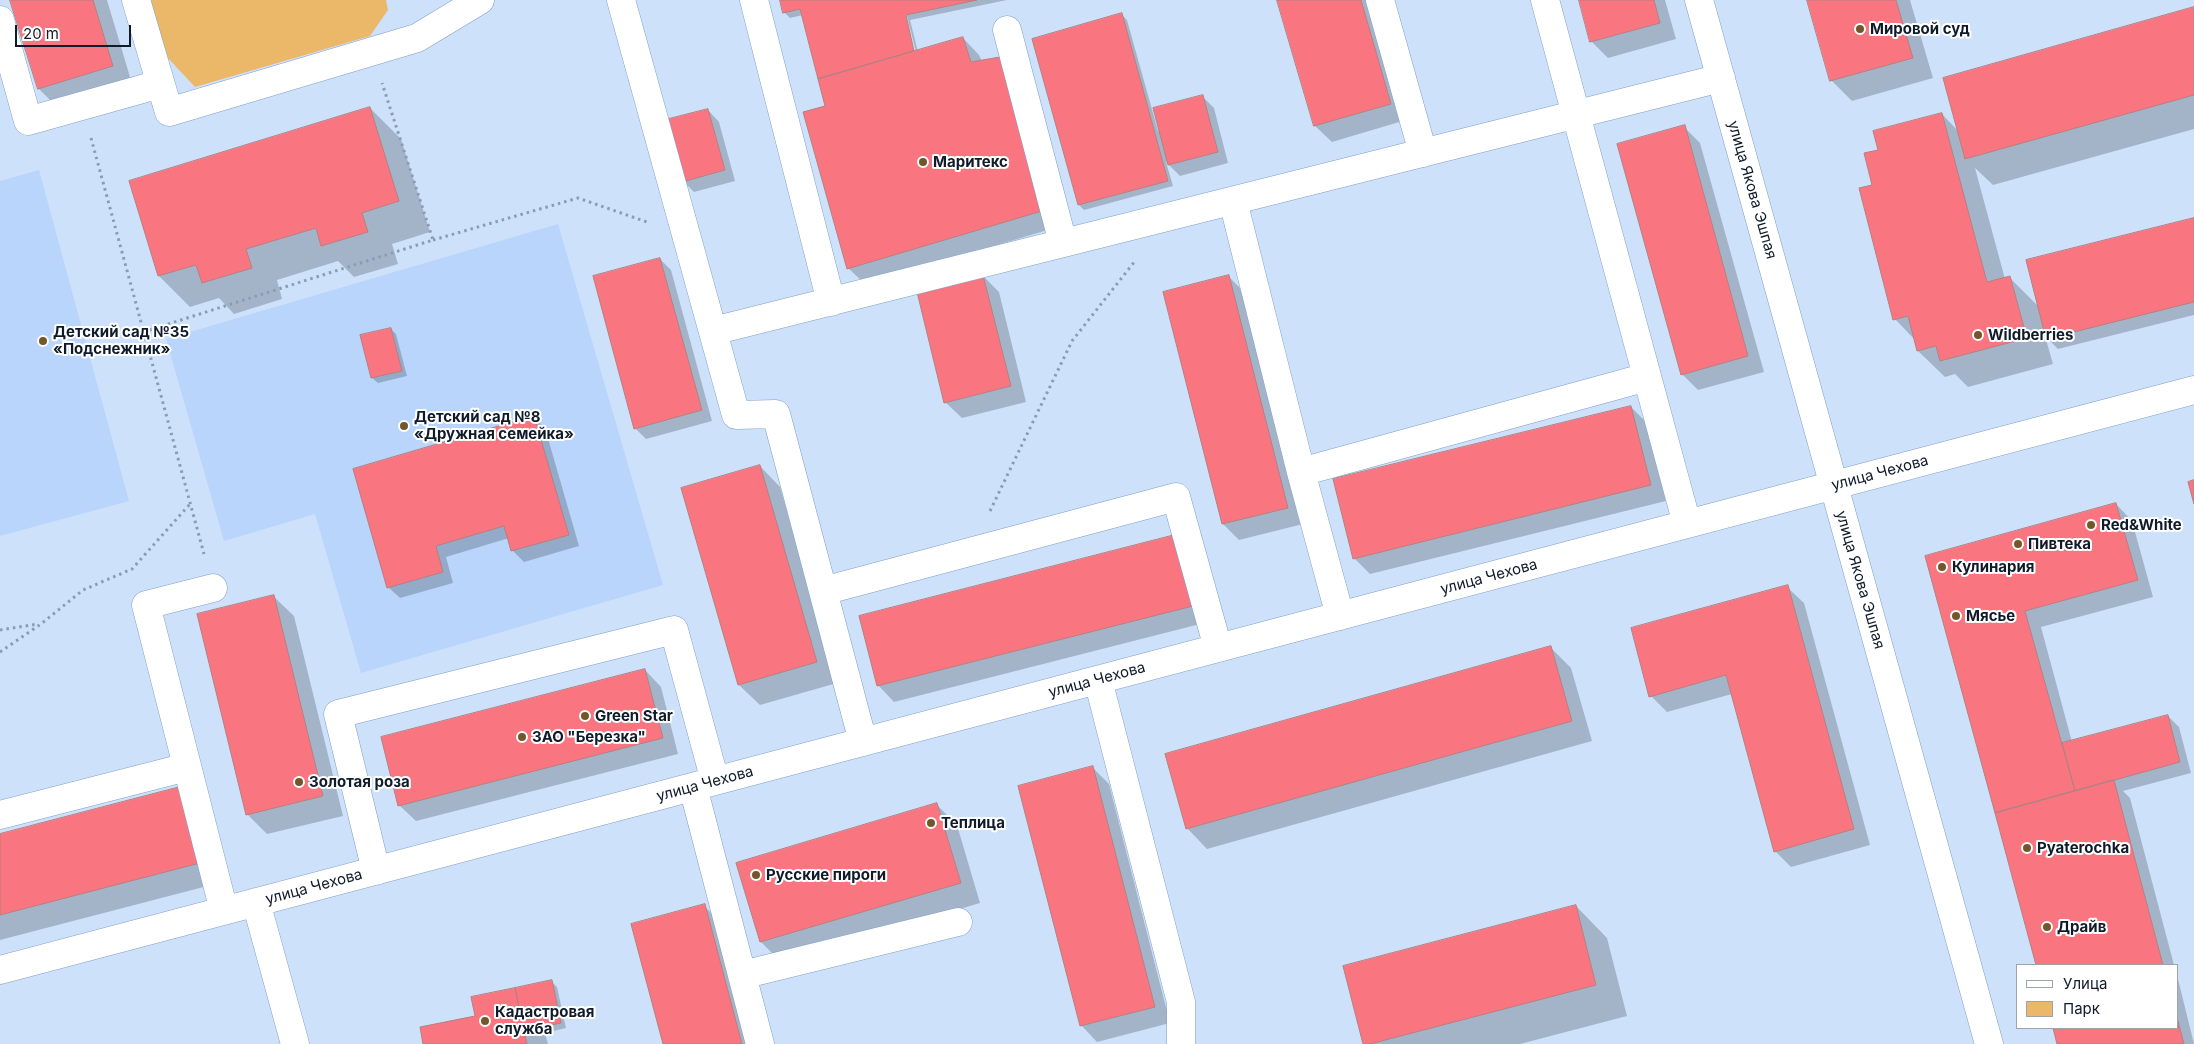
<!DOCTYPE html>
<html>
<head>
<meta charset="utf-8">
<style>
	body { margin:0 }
	#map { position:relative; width:2194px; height:1044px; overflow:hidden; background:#cee1fb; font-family:Inter,sans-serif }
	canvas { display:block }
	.legend { position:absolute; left:2016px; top:964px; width:162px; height:65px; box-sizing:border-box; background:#fff; border:1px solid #9fa4aa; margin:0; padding:6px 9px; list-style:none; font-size:15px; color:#101b2a }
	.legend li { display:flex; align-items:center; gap:10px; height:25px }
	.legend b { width:25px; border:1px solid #9fa4aa }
	.scale { position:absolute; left:15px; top:25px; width:116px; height:22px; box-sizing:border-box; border:2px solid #101b2a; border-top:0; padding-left:6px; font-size:15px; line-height:18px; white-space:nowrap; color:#101b2a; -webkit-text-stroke:4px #fff; paint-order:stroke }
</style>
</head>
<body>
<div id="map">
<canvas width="2194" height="1044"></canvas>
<ul class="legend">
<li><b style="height:6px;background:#fff"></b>Улица</li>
<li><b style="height:14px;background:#ebb86a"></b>Парк</li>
</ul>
<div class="scale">20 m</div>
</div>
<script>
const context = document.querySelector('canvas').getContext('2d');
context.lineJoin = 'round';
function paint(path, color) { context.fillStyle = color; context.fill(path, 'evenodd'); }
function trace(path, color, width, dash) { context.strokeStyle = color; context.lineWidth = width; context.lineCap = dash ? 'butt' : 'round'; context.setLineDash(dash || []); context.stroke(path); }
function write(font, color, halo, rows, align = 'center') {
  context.font = font + ' Inter,sans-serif'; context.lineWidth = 4; context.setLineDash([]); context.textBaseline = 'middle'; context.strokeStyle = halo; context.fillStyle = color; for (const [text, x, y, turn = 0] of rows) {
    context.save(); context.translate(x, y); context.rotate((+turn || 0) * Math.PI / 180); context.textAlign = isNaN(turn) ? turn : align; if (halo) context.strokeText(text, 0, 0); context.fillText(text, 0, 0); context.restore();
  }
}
const built = new Path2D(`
	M39,170l90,331 -129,35v-355z
	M558,224l105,361 -302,88 -46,-159 -91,27 -58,-202z`);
const green = new Path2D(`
	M151,0h235l2,10 -18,26 -175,51 -30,-32z`);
const shadow = new Path2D(`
	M12,0h95l26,87 -74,22 -20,-20z
	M781,0h226l-97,20 8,32 45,-14 16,17 79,172 -193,57 -17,-16 -21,-161 -24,-92 -13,3 -6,-6zM905,8l11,44h-3l-10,-43z
	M1279,0h92l35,120 -74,22 -17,-16z
	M1580,0h85l11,39 -68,19 -17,-17z
	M1808,0h102l23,78 -81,23 -20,-20z
	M2194,9v120l-201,56 -18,-17 30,111 5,-1 29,29 155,-87v95l-136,34 -13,-13 8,28 -85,23 -13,-13 -10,3 -27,-26 -3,-11 -20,-21 -21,-133 5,-35 63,-37 17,18z
	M1122,15l5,5 31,111 45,-34 11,11 14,55 -48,13 -14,-14 7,24 -89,24 -5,-5z
	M370,108l31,31 29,93 -38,12 6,20 -44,13 -16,-16 -61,19 5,19 -48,15 -15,-16 -29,9 -31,-31 -28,-94z
	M708,110l11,12 16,59 -41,11 -11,-11z
	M1684,127l16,16 64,229 -66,18 -16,-16z
	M660,259l11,11 41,151 -66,18 -11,-11z
	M983,276l16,16 27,110 -64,16 -17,-16z
	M1229,277l16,16 58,231 -64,16 -16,-16z
	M391,329l5,5 11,42 -29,7 -6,-5z
	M1631,407l16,16 19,78 -296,73 -16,-16z
	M533,417l12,11 34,118 -55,16 -11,-11 -4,-13 -63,19 7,26 -53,15 -12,-11z
	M760,466l20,21 57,196 -77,22 -21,-20 -56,-197z
	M2116,504l16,17 21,76 -112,30 31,115 96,-26 11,11 12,46 -68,18 7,7 44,167h-137l-111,-408z
	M1174,536l34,86 -314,80 -16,-17z
	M1787,587l17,16 66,242 -79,22 -16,-16 -43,-157 -65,18 -16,-16z
	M273,596l21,20 49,200 -76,18 -20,-20z
	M1551,648l20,20 21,73 -385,108 -20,-21z
	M645,670l16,17 17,67 -262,67 -17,-16z
	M1093,768l16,16 61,239 -73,19 -16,-17z
	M180,789l39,94 -219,57v-105z
	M936,804l21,21 23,78 -199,59 -20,-20z
	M704,906l17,16 32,122h-89z
	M1576,906l31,32 20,78 -107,28h-156z
	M2178,979l16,65h-136l-4,-16h124z
	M551,981l6,6 9,41 -21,5 3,11h-123l51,-27z`);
const building = new Path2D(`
	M10,0h83l20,66 -75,23z
	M780,0h197l-71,15 8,36 -96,28 -18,-70 -17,4z
	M1277,0h84l30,104 -77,22z
	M1579,0h75l6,23 -70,19z
	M1807,0h89l17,58 -83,23z
	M2194,7v88l-229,64 -22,-81z
	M1122,13l46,168 -90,24 -46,-166z
	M963,37l8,25 29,-5 42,154 -195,58 -44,-157 22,-6 -7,-27z
	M1203,95l15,57 -50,13 -15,-57z
	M370,107l29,94 -37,12 6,19 -47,14 -5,-18 -70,21 6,19 -50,15 -6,-18 -38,11 -29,-95z
	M708,109l17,61 -43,12 -17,-62z
	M1942,113l45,169 23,-6 17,62 -87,23 -4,-15 -19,5 -9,-35 -15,4 -34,-132 13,-3 -8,-32 14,-3 -5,-19z
	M1685,125l63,231 -67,19 -64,-231z
	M2194,218v84l-148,37 -20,-79z
	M660,258l42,152 -68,19 -41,-153z
	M983,275l28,111 -67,17 -27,-111z
	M1229,275l59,233 -66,16 -59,-232z
	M391,328l11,43 -31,7 -11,-43z
	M1631,406l20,79 -298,74 -20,-80z
	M534,416l35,119 -58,16 -7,-25 -68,20 7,26 -56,16 -34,-119z
	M760,465l57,197 -79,23 -57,-197z
	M2194,480v24l-6,-22z
	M2116,503l22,77 -113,31 50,180 -80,22 -70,-257z
	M1175,535l18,71 -316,80 -18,-70z
	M1788,585l66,244 -80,23 -48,-177 -77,22 -18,-69z
	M274,595l49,201 -77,19 -49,-201z
	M1551,646l21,75 -386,108 -21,-75z
	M645,669l18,69 -265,68 -17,-69z
	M2168,715l12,47 -105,29 -13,-48z
	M1093,766l62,241 -75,19 -62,-240z
	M2114,780l49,185h-127l-41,-152z
	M180,787l20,76 -200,52v-81z
	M937,803l24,80 -201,59 -24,-79z
	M705,904l37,140h-79l-32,-120z
	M1576,905l20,80 -226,59h-7l-20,-78z
	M552,980l9,43 -37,8 -9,-43z
	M515,988l12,56h-104l-3,-17 55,-11 -4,-19z
	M2178,1021l6,23h-127l-4,-16h125z`);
const path = new Path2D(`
	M91,138l113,416
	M433,240l145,-42 69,24
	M143,332l290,-92 -51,-157
	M990,511l82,-170 63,-80
	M0,630l38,-6
	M0,652l41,-28 42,-34 49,-21 58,-65`);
const minor = new Path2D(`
	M136,0l33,112 248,-74 63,-38
	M621,0l115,415 40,-1 47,177 353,-94 42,151
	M754,0l77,302
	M1380,0l43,153
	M1545,0l142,524
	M1699,0l290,1044
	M0,20l28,101 132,-37
	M1007,30l56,213
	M1233,201l68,271
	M713,331l1008,-253
	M213,588l-67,17 78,306
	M823,591l40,151
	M1340,616l-39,-144 346,-95
	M1098,680l83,322v42
	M693,787l67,257
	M0,815l187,-48
	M376,871l-38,-157 336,-84 41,151
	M256,902l39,142
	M0,970l2194,-580
	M742,975l216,-53`);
const markers = [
	[1860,29,5,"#73562a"],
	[923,162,5,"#73562a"],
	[1978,335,5,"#73562a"],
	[43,341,5,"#73562a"],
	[404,426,5,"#73562a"],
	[2091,525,5,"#73562a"],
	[2018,544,5,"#73562a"],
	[1942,567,5,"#73562a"],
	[1956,616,5,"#73562a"],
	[585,716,5,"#73562a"],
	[522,737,5,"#73562a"],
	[299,782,5,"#73562a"],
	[931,823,5,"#73562a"],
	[2027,848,5,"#73562a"],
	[756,875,5,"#73562a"],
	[2047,927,5,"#73562a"],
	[485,1021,5,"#73562a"]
];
const poiNames = [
	["Мировой суд",1870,29],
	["Маритекс",933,162],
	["Детский сад №35",53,332],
	["«Подснежник»",53,349],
	["Wildberries",1988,335],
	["Детский сад №8",414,417],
	["«Дружная семейка»",414,434],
	["Red&White",2101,525],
	["Пивтека",2028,544],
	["Кулинария",1952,567],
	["Мясье",1966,616],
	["Green Star",595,716],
	["ЗАО \"Березка\"",532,737],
	["Золотая роза",309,782],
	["Теплица",941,823],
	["Pyaterochka",2037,848],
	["Русские пироги",766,875],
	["Драйв",2057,927],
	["Кадастровая",495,1012],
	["служба",495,1029]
];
const streetNames = [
	["улица Якова Эшпая",1752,190,74],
	["улица Чехова",1880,473,-15],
	["улица Чехова",1489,577,-15],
	["улица Якова Эшпая",1860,580,74],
	["улица Чехова",1097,680,-15],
	["улица Чехова",705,784,-15],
	["улица Чехова",314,887,-15]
];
paint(built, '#b9d5fc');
paint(green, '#ebb86a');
paint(shadow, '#0003');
paint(building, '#f97681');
trace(building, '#b57f80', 1);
trace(minor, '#819ec6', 29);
trace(path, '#8b9cb2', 3, [2.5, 4]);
trace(minor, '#fff', 28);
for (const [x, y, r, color] of markers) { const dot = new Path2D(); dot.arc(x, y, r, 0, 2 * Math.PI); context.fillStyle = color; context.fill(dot); trace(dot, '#fff', 2); }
write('bold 15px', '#101b2a', '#fff', poiNames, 'left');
write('15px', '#101b2a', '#fff', streetNames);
</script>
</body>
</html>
